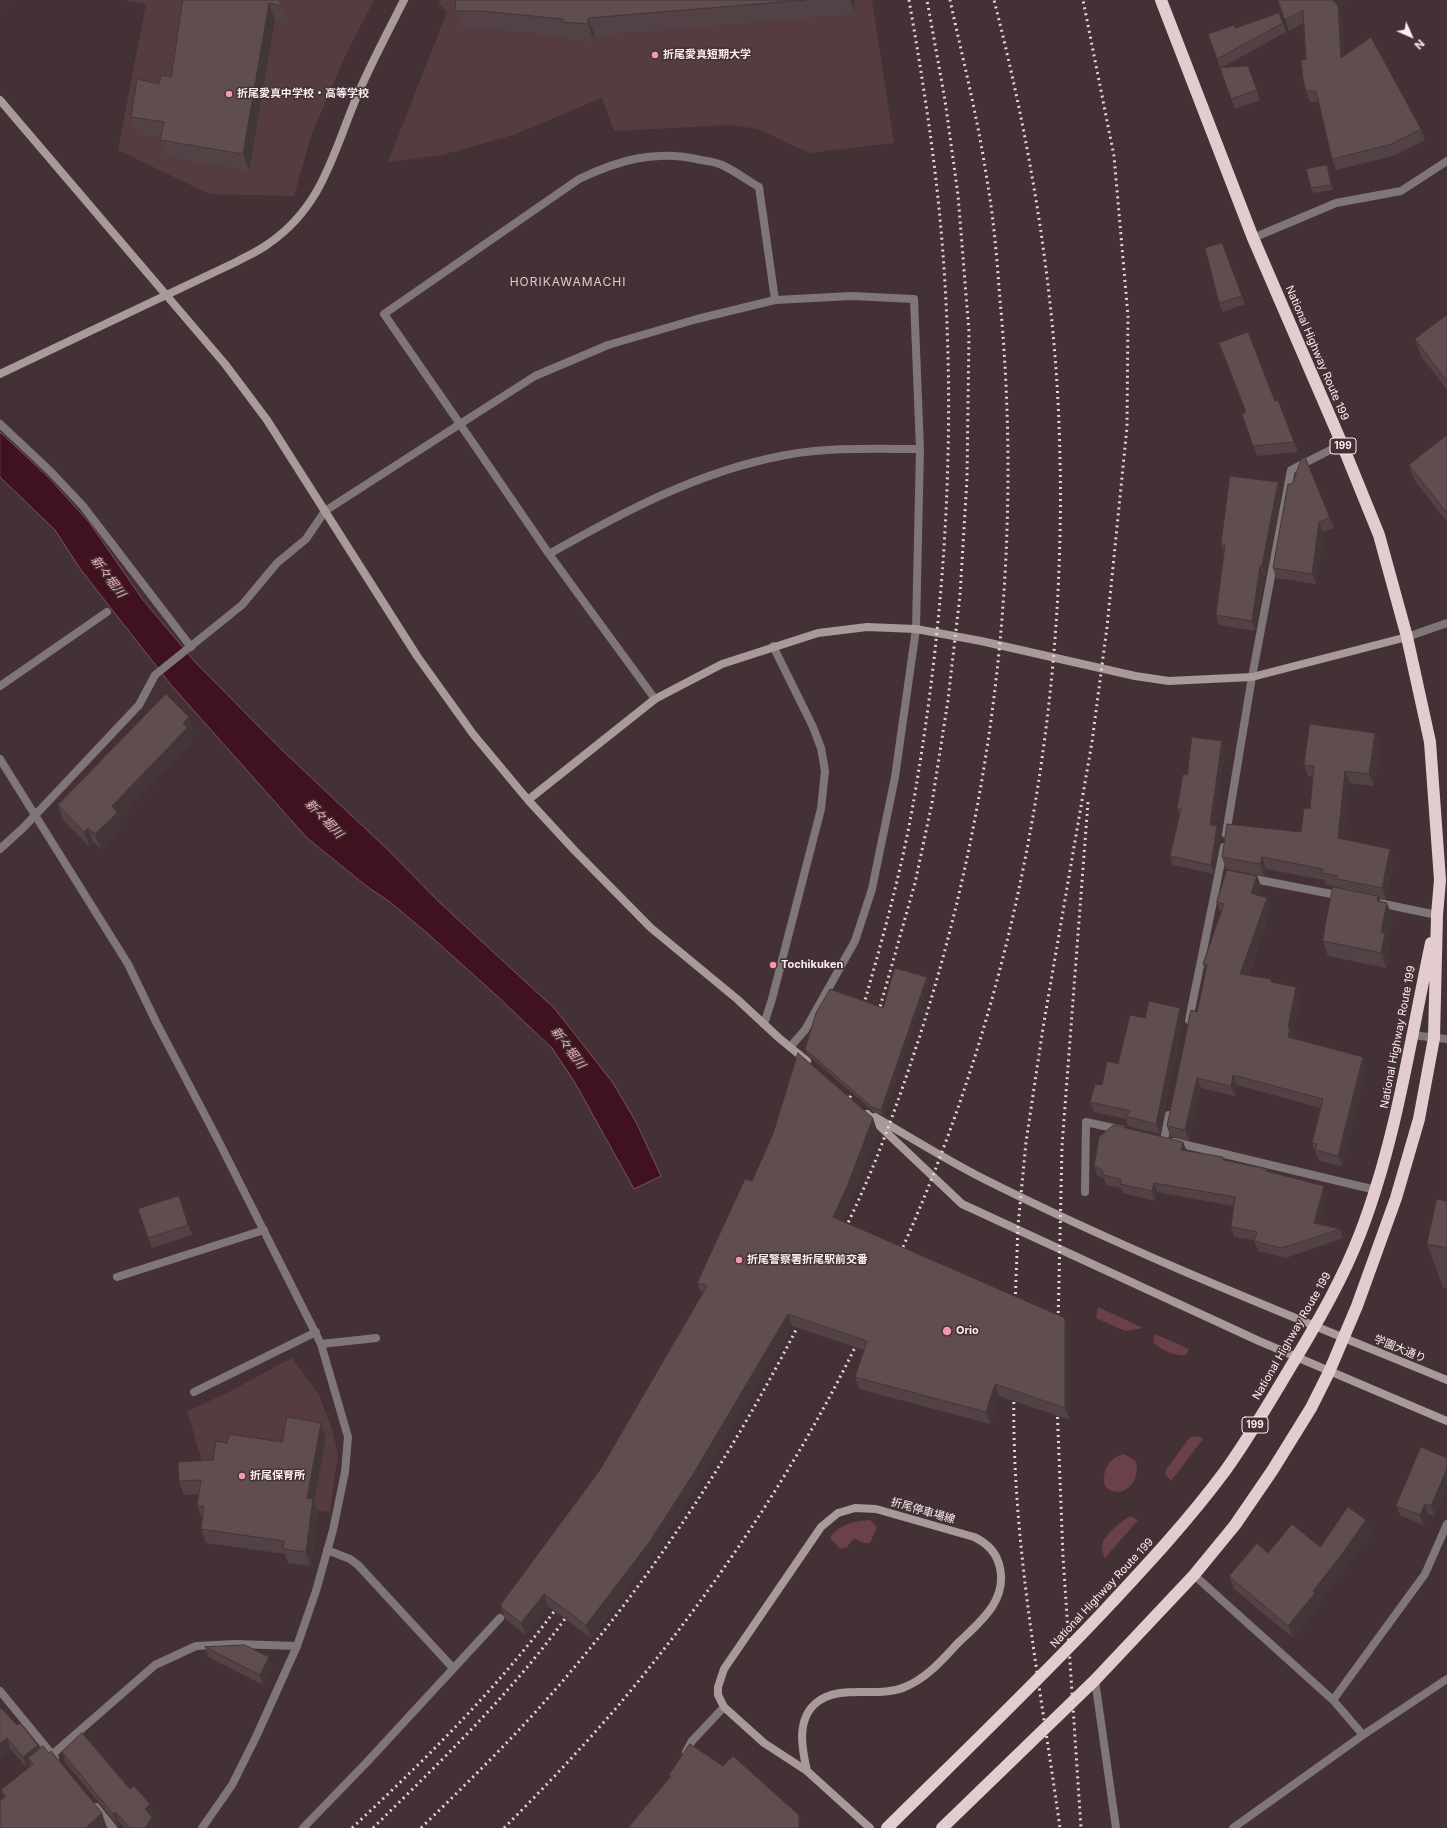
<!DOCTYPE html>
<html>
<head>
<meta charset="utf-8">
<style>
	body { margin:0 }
	#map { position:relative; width:1447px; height:1828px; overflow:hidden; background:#443135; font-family:Inter,sans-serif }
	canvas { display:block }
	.north { position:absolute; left:1391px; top:16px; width:40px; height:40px; -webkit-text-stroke:3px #443135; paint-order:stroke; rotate:135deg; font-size:11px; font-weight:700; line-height:16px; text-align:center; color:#faeef0 }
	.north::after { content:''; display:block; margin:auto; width:14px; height:18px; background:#faeef0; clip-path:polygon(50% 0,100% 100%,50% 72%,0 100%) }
</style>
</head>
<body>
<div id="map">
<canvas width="1447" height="1828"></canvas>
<div class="north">N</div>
</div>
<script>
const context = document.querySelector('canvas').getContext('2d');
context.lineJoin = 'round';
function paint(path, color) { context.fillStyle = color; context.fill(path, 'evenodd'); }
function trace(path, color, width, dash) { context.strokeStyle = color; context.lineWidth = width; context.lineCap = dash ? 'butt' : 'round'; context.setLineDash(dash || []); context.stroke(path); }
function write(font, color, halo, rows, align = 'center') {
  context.font = font + ' Inter,"Noto Sans JP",sans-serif'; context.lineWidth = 3; context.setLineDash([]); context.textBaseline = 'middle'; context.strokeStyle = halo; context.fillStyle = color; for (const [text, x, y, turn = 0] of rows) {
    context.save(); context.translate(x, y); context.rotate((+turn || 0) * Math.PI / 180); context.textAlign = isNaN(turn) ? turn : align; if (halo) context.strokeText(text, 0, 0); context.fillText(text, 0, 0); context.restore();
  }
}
const built = new Path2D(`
	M122,0h252l-27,52 -36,84 -17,60 -85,-2 -91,-44 28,-146z
	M440,0h432l22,143 -85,10 -51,-24 -28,-4 -116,6 -12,-33 -89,37 -71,20 -54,7 59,-150 -9,-9z
	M292,1358l27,37 12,31 7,28 -8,58 -118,-17 -25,-84 38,-17z`);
const green = new Path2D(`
	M1098,1307l45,21 -18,3 -29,-13z
	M1155,1334l34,15 -3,6c-9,2 -28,-6 -33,-13z
	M1198,1436l5,3 -32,42 -6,-7 1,-4 24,-33z
	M1124,1454l11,6c8,18 -12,44 -30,26 -4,-14 4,-29 19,-32z
	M1131,1516l7,4 -33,38c-2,-5 -4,-10 -2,-16 3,-8 20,-23 28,-26z
	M870,1520l7,7 -7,16h-7l-9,-5 -7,9 -7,2 -10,-11c9,-14 24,-17 40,-18z`);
const water = new Path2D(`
	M0,432l48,45 41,45 54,78 53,63 86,87 105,99 52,53 116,107 58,74 24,41 24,52 -27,13 -60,-108 -22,-33 -56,-53 -69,-62 -37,-31 -21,-14 -62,-50 -135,-152 -91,-116 -26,-40 -55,-53z`);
const street = new Path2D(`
	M1253,238l83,-35 65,-12 46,-30
	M775,300l-16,-113c-12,-7 -24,-16 -37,-22 -7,-3 -15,-4 -21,-5 -45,-11 -82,0 -122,19l-195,135 76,110 75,-48 73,-31 89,-26 78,-19 77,-4 62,3 6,150 -4,180 -21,148 -23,112 -17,52 -50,89 -15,17
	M0,424l50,47 33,35 108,141
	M549,554c76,-43 150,-83 237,-99 44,-8 90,-6 134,-6
	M1407,637l40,-14
	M0,686l107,-74
	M0,759l128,205 28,58 62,118 103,204 27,93 -3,35 -12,58 -17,61 -19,55 -41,91 -24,48 -30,43
	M1226,834l26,-157 39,-207 51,-26
	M0,849l24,-22 115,-122 16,-30 87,-70 35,-42 29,-24 19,-28 135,-87 89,130 106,145
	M1249,878l93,18
	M1379,903l58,12
	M1189,1020l35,-173
	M764,1024l8,-25 49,-190 4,-38 -4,-23 -8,-21 -40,-81
	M1411,1035l36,4
	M1164,1140l5,-25
	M1174,1142l202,48
	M1085,1192l1,-70 36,8
	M117,1277l147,-47
	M321,1344l55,-6
	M194,1392l122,-60
	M327,1550l23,9 8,6 95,103
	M1194,1575l139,125 30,35
	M1095,1680l21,148
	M0,1691l55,67
	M1333,1700l92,-126 22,-50
	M686,1752l6,-11 32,-34
	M46,1760l109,-95 41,-19 39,-2 62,2
	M96,1807l17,21
	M303,1828l64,-66 133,-144
	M1233,1828l130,-93 84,-56`);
const secondary = new Path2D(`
	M0,100l225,264 42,56 150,236 56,78 55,66 47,51 76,77 86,71 42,39 28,23
	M0,374l236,-112c11,-6 23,-11 32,-18 53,-36 64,-87 87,-143 14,-34 32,-67 49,-101
	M528,800l127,-101 67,-35 96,-31 49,-6 49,2 65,12 154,35 34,5 83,-4 155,-40
	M867,1114l95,90 297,137 188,80
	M875,1117c35,20 70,42 107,61 151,76 309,138 465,202
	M855,1508l21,1 98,28c13,6 23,16 26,31 7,33 -20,54 -42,75 -16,17 -31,35 -53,44 -28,12 -65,-4 -89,16 -20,17 -14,46 -9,68l-43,-28 -40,-36 -6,-12v-8l6,-18 97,-142 17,-14z
	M807,1771l63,57`);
const highway = new Path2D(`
	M887,1828c72,-71 146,-142 215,-215 43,-46 86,-92 123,-142 26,-36 48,-75 71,-113 24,-40 47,-80 64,-124 36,-93 50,-193 71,-291
	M942,1828l153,-148 99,-105 41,-50 37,-54 39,-63 18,-36 28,-66 39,-108 23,-79 15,-81 3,-123 3,-35 -10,-138 -23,-105 -28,-102 -37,-91 -89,-206 -92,-238`);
const rail = new Path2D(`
	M862,1011c21,-74 42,-148 54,-224 32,-190 42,-387 23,-579 -7,-70 -18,-139 -30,-208
	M877,1018l38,-135 17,-80 16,-103 12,-105 7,-116 2,-147 -11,-137 -13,-95 -18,-100
	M846,1109l9,-27
	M843,1233c33,-66 57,-136 80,-207 73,-234 100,-482 77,-726 -3,-40 -6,-80 -13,-120 -9,-61 -24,-120 -37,-180
	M898,1258c125,-275 179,-588 158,-889 -9,-124 -31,-248 -62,-369
	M1015,1306l3,-80 8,-84 17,-114 49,-286 15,-115 20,-200 1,-111 -14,-160 -31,-156
	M1058,1325l4,-179 26,-344
	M1014,1390c-3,148 26,293 46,438
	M1057,1405l6,151 18,272
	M352,1828c75,-70 149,-143 209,-226
	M373,1828c70,-69 142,-138 199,-219
	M421,1828c37,-36 74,-72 109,-110 108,-118 200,-257 272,-400
	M504,1828c39,-39 77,-79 113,-121 93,-110 181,-240 243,-370`);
const wall = new Path2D(`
	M183,0h96l3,6 6,17 -13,-3 -26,151 -83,-14 -6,-17 1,-2 -24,-4 -6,-17 28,-33 12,-7z
	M456,0h398l1,14 -260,22 -1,6 -24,-2 -2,-3 -80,-8h-26l-6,-18z
	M1278,0l61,9 3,8 2,39 77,73 4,11 -32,16 -57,14 -4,-11 -13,-57h-9l-4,-11v-32l-3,-36 -14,8z
	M1283,23l3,9 -65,36 27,-2 12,34 -25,9 -27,-75 27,-6z
	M1327,165l2,5 4,20 -20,3 -2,-5z
	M1222,243l23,61 -22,8 -4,-9z
	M1447,315v75l-26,-34 -6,-17z
	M1275,401l19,41 4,10 -41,4 -15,-42z
	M1447,435v87l-32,-41 -6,-16z
	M1278,482l3,10 -16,84h-1l-9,55 -36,-6 -3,-10 8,-63 -3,-7z
	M1288,484l42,34 4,10 -11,4 -7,52 -40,-6 -3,-10z
	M194,732l-4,4 2,7 -73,76 3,8 -21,22 -8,-7 -3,5 -27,-27 -5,-15z
	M1375,733l5,12 -6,41 -24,-3 -7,56 51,22 -8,39 -7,-2 2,4 12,16 -6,23 3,7 -4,20 -58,-12 -5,-15 17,-53v-1l-14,-2 -2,-5 -58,-11 -2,7 -38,-7 -4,-12 79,-25 9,-23 3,-32 -5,-1 -4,-11z
	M1222,741l3,9 -11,75 3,1 4,9 -7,39 -41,-9 -3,-9 10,-41 -3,-6 10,-34z
	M1257,876l4,10 -3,9 9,3 4,11 -23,66 24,8 28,15 -8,37 2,4 69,18 4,11 -25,98 -23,-5 -7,-18 9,-35 -84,-23 -2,11 -34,-8 -12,53 -19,-5 -3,-10 30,-114 9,-41 -3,-7 18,-52 -4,-10z
	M927,977l2,5 -46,133 -9,-3 -67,-58 -2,-5 78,-41z
	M1180,1008l4,10 -24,116 -32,-8 -2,-7 -32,-7 -4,-10 12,-17 16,-21 27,-46z
	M877,1130l-25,69 -10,22 228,109v90l-71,-24 -9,28 -131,-35 -4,-12 9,-27 -72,-24 -96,162 -44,68 -61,82 -43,-32 -22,29 -21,-16 -4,-12 99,-137 102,-175 -5,-12 55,-102z
	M1186,1150l39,10 42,9 1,2 59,25 -7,28 20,5 3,9 -57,20 -28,-7 -4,-10 1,-1 -21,-3 -3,-10 3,-21 -77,-14 -2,9 -32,-8 -2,-5 -15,-3 -2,-6 -7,-4 -3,-9z
	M179,1196l13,39 -40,13 -14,-39z
	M1447,1201v87h-4l-16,-44z
	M326,1438l-12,65 4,10 -7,53 -23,-3 -3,-9 -79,-11 -5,-14 1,-10 -5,-13 2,-12 -15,1 -5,-14 34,-21 14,-17 55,-1z
	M1447,1458v29l-12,29 -7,-2 -5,11 -23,-10 -4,-9z
	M1366,1520l5,13 -27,38 -25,31 1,4 -27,32 -59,-49 -5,-13 39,-23 52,-6z
	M205,1647l68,20 -10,18 -55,-28z
	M0,1707l17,18 21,20 2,4 9,4 -45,44 -3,-7 30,-24 -4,2 -17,-19 -10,9z
	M62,1752l68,37 20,15 4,10 -3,2 5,11 -1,1h-30l-6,-6 -2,2 -52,-62z`);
const shadedWall = new Path2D(`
	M0,0h11l-11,10z
	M850,0h4l1,14z
	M1333,0h16l-10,9 3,8 3,52 -4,-11z
	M269,3l6,17 -26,151 -6,-17z
	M588,18l7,18 -1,6 -6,-18z
	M1327,165l2,5 4,20 -2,-5z
	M1278,482l3,10 -16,84 -3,-10z
	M1319,522l4,10 -7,52 -4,-10z
	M1260,566l4,10 -9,55 -3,-10z
	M189,717l5,15 -4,4 2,7 -73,76 3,8 -21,22 -6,-15 17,-28 71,-83z
	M1375,733l5,12 -6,41 -5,-12z
	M1222,741l3,9 -12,84 -3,-9z
	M1345,771l5,12 -8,67 -4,-12z
	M1217,826l4,9 -7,39 -3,-9z
	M88,828l5,14 -3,5 -6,-15z
	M1390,849l4,12 -8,39 -4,-12z
	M1262,857l4,12 -2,7 -4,-12z
	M1257,876l4,10 -6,18 -4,-11z
	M1378,896l6,14 -7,-9z
	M1267,898l4,11 -27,75 -4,-10z
	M1387,903l6,15 -6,23 3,7 -4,20 -5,-15v-21z
	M927,977l2,5 -46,133 -2,-5z
	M1296,987l4,11 -8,37 2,4 -6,-2v-9z
	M1180,1008l4,10 -24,116 -4,-10z
	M1363,1057l4,11 -25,98 -4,-10z
	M1233,1075l4,10 -2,11 -4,-10z
	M1197,1078l4,10 -12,53 -4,-11z
	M873,1118l4,12 -25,69 -14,30 -5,-12z
	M1183,1142l4,9 -6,-1z
	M1154,1183l3,9 -2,9 -3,-10z
	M1324,1186l3,10 -9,36 -4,-9z
	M788,1314l4,12 -96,162 -44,68 -61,82 -5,-13z
	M1065,1318l5,12v90l-5,-12z
	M995,1384l4,12 -9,28 -4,-12z
	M321,1423l5,15 -12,65 4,10 -7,53 -5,-14 1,-54z
	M1447,1469v18l-12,29 -4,-10z
	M1425,1504l3,10 -5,11 -3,-10z
	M1366,1520l5,13 -27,38 -25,31 1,4 -27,32 -5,-12 25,-35z
	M544,1594l4,12 -22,29 -5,-12z
	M269,1657l4,10 -10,18 -3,-10z
	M7,1738l3,11 -10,9v-14z
	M38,1745l4,11 -14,2 2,7 -3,3 -4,-11z
	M150,1804l4,10 -6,5 -3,-10z
	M115,1812l4,10 -2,2 -4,-10z
	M102,1813l5,15h-21z
	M799,1815l5,13h-6z
	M152,1817l4,10 -1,1h-10z`);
const building = new Path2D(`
	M183,0h96l3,6 -13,-3 -26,151 -83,-14 4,-18 -33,-5 6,-38 22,5 2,-9 10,2z
	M456,0h349l-217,18v6l-25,-2v-3l-81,-8h-26z
	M1278,0h55l5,6 3,52 30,-21 50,92 -32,16 -57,14 -16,-68h-10l-3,-12 -2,-19 5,-1 -3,-49 -18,10z
	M1279,13l4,10 -66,36 -9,-25 26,-9 1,3z
	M1248,66l9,24 -26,9 -11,-31z
	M1327,165l4,20 -20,3 -5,-19z
	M1222,243l20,53 -23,7 -14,-55z
	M1447,315v66l-32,-42z
	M1248,332l27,69 3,-1 16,42 -41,4 -11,-32 4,-2 -27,-69z
	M1447,435v78l-38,-48z
	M1305,457l25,61 -11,4 -7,52 -39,-6 15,-84h4l9,-24z
	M1230,476l48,6 -16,84h-2l-8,55 -36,-6 9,-70h-4z
	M166,694l23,23 -6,6 4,5 -75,78 5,7 -22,21 -7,-6 -4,4 -26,-27z
	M1310,724l65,9 -6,41 -24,-3 -7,67 52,11 -8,39 -45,-9 1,-3 -16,-3 1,-4 -61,-12 -2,7 -38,-7 5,-33 74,8 3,-24 6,1 4,-43 -10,-1z
	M1192,737l30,4 -12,84 7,1 -6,39 -41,-9 11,-47h-4l6,-35 4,1z
	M1227,870l30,6 -6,17 16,5 -27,76 31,5v3l25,5 -8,41h2l-2,9 75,20 -25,99 -23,-6 2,-6 -5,-1 11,-44 -90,-24 -2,11 -34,-8 -12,52 -18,-4 24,-116 6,2 10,-47 -4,-1 21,-60 -7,-2z
	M1333,887l45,9 -1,5 10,2 -6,29 4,1 -4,20 -58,-12 2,-16z
	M895,968l32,9 -46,133 -9,-3 -67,-58 11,-36 14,-24 53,19z
	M1149,1001l31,7 -24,116 -31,-8 6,-5 -41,-9 5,-18 7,1 5,-24 11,3 12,-49 15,3z
	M798,1053l75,65 -26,69 -14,30 232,101v90l-70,-24 -9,28 -131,-35 12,-36 -79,-27 -96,162 -44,68 -62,81 -42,-31 -23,29 -20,-16v-3l99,-134 107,-184 -10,-3 48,-104 7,2 21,-47z
	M1114,1125l69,17 -2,8 42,7v3l44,9 -1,2 58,15 -10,37 26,6 -58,19 -28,-7 3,-9 -26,-5 4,-30 -81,-14 -2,8 -32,-7 1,-5 -18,-4 -1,-5 -8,-4 5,-29z
	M179,1196l9,29 -40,13 -10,-29z
	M1437,1199l10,2v47l-20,-4z
	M287,1417l34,6 -14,75 6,1 -7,53 -23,-3 1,-8 -83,-12 3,-23h-7l4,-26 -22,1 -1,-19 35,-2 3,-19 11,2 2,-9 53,8z
	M1421,1447l26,11v11l-16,37 -6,-2 -5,11 -24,-9z
	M1348,1507l18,13 -27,38 -26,33 2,2 -27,33 -59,-50 28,-33 11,10 24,-29 28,23z
	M245,1645l24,12 -9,18 -55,-28z
	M0,1707l17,18 3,-2 18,22 -15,12 -16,-19 -7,6z
	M82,1733l48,56 4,-3 16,18 -5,5 7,8 -7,11h-15l-15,-16 -2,2 -51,-62z
	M690,1744l33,22 10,-10 66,59v12l-1,1h-170l43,-52 -2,-1z
	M43,1746l6,7 2,-2 51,62 -16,15h-86v-27l6,-5 -5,-6 32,-26 -5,-6z`);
const markers = [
	[655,55,4,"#f29aac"],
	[229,94,4,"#f29aac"],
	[773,965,4,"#f29aac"],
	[739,1260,4,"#f29aac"],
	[947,1331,5,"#f29aac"],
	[242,1476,4,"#f29aac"]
];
const shields = [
	[1343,446,26],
	[1255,1425,26]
];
const shieldNames = [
	["199",1343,446],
	["199",1255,1425]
];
const poiNames = [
	["折尾愛真短期大学",663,55],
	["折尾愛真中学校・高等学校",237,94],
	["Tochikuken",781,965],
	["折尾警察署折尾駅前交番",747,1260],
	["Orio",956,1331],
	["折尾保育所",250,1476]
];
const streetNames = [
	["National Highway Route 199",1317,353,67],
	["National Highway Route 199",1398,1037,-79],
	["National Highway Route 199",1292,1336,-60],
	["学園大通り",1400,1349,22],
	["折尾停車場線",923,1511,16],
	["National Highway Route 199",1102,1593,-47]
];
const neighbourhoodNames = [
	["HORIKAWAMACHI",568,282]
];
const waterNames = [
	["新々堀川",108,577,53],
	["新々堀川",324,819,46],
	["新々堀川",568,1048,53]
];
paint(built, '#553c41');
paint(green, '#6a4149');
paint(water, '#40111e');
trace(water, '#78535d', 1);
trace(street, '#7f7677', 8);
trace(secondary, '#a8999b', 8);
trace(highway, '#e3ccd0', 12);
trace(rail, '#e3d6d8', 3, [2, 4]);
paint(wall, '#534245');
paint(shadedWall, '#433638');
paint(building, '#604d50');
trace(building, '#433638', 1);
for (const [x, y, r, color] of markers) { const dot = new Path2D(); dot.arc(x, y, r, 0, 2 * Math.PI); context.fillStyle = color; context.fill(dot); trace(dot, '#443135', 1.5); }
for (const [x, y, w] of shields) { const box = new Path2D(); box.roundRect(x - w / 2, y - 8, w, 16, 3); context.fillStyle = '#443135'; context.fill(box); trace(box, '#faeef0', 1); }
write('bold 10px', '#faeef0', null, shieldNames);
write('bold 11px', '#faeef0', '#443135', poiNames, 'left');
write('11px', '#faeef0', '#443135', streetNames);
context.letterSpacing = '1px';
write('12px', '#e0c8cc', '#443135', neighbourhoodNames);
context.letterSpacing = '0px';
write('italic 12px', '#f5afbd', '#443135', waterNames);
</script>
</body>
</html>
